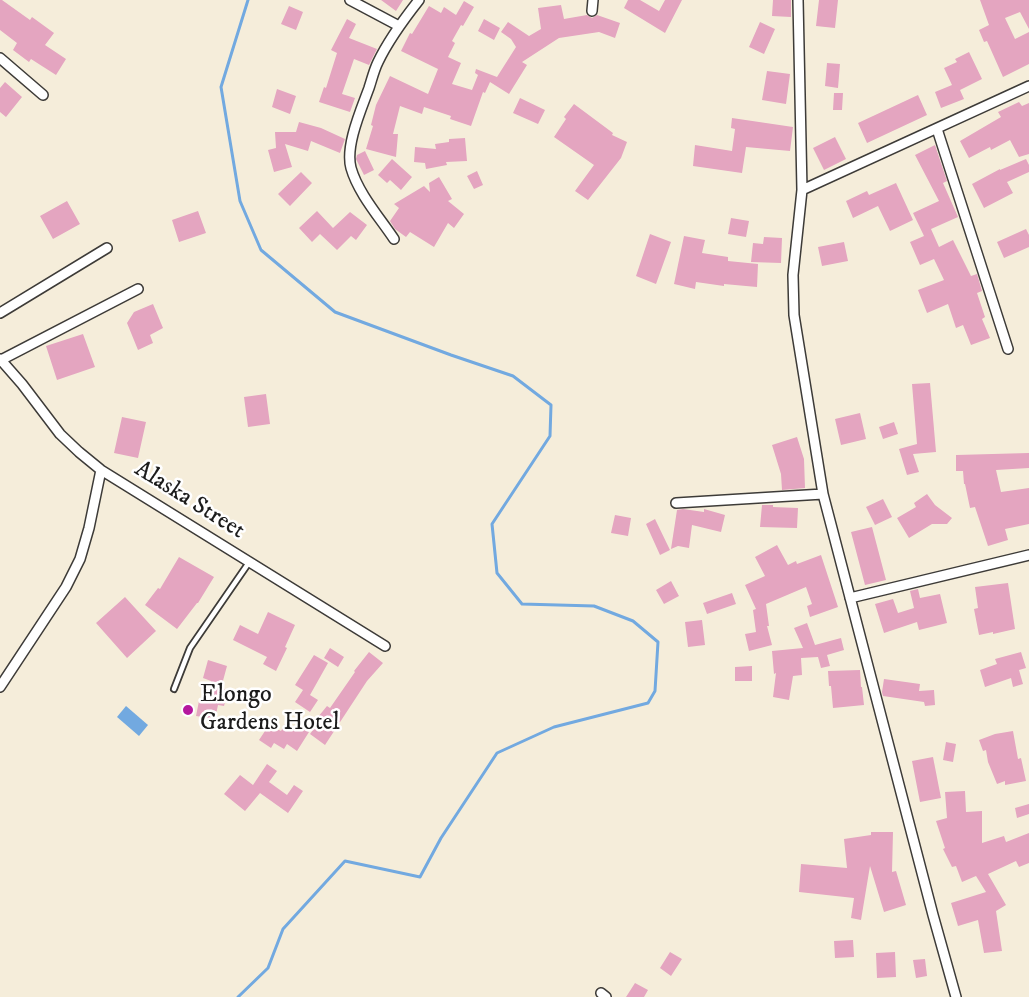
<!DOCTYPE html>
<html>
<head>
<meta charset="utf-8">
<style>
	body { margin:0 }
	canvas { display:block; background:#f5edda }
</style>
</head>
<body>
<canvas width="1029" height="997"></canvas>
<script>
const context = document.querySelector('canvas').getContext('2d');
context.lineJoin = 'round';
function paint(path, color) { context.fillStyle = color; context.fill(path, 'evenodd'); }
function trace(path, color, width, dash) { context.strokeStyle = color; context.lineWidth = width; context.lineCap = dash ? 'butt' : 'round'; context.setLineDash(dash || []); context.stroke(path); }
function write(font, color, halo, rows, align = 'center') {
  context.font = font + ' "IM FELL DW Pica",serif'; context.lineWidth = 5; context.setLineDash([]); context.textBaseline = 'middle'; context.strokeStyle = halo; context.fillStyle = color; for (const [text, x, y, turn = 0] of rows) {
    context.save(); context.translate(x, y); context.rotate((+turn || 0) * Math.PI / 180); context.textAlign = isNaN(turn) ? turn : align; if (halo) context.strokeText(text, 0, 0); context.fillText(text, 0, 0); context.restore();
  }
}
const water = new Path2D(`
	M126,706l22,19 -9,11 -22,-19z`);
const stream = new Path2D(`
	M238,997l30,-29 15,-39 62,-68 75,16 21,-39 56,-85 57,-26 94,-24 7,-12 3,-49 -25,-21 -39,-15 -72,-2 -25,-31 -5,-49 58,-88 1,-31 -38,-29 -62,-21 -116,-43 -74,-62 -21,-49 -19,-114 27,-87`);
const building = new Path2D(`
	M0,0h2l28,20 2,-3 22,16 -9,12 21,14 -10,16 -25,-16 -2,3 -16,-12 4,-7 -17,-13z
	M381,0h22l-7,11z
	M628,0h12l19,11 6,-11h17l-17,33 -41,-25z
	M773,0h18v17l-19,-1z
	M819,0h19l-3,28 -19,-2z
	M980,0h49v29l-9,-17 -15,6 10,21 14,-7v32l-26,13 -16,-36 -3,1 -5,-12 10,-5z
	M464,1l10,6 -11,19 -2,-1 -9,16 3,2 -7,14 13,6 -9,21 20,6 6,-15 -3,-2 1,-4 21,8 19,-30 -5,-8 -10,-7 7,-10 21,14 12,-7 -3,-21 23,-3 3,14 23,-4 5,3 5,-3 23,8 -5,15 -16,-6 -40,6 -37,24 5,3 -18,29 -19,-12 -5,11 -2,-1 -12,34 -21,-7 1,-3 -27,-9 -2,7 -22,-8 -7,28h5l-2,23 -30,-8 7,-23 -2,-1 5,-20 14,-29 38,18 10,-25 -37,-18 9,-18 2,1 17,-28 12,7 3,-6 12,8z
	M289,6l14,6 -7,18 -15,-6z
	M347,19l9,5 -7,14 28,11 -8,16 -15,-6 -12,35 13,4 -5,14 -31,-10 5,-15 2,1 11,-35 -6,-3z
	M484,19l16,9 -6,12 -16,-9z
	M760,22l15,7 -11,25 -15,-7z
	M969,52l13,27 -22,11 4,9 -23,9 -6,-16 17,-7 -8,-17 13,-6 -2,-3z
	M827,63l13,1 -2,24 -13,-2z
	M767,71l23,3 -4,30 -24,-4z
	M5,82l17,15 -16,20 -6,-5v-24z
	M277,89l19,7 -6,18 -18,-7z
	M834,93h9l-1,17h-9z
	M918,95l9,20 -60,28 -9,-20z
	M520,98l25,12 -7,14 -25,-11z
	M1019,102l3,4 7,-3v51l-10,3 -9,-17 -19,10 -1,-3 -21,11 -9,-17 41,-24 -3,-5z
	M574,104l39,29 -1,2 15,7 -6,16 -33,42 -13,-9 19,-26 -40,-28 12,-18 -2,-2z
	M732,118l61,9 -3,24 -44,-4 -4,26 -49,-7 2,-21 37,6 3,-22 -4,-1z
	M299,122l22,6 24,11 -5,14 -29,-12 -3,10 -23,-7 7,23 -18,5 -6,-22 8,-2 -1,-16h21z
	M835,137l11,22 -22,11 -11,-22z
	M465,138l2,23 -21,1 1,3 -21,4 -1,-6 -11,-1 1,-15 21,2 -1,-5 14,-2v-3z
	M935,145l12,36 -4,2 15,34 -27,12 8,18 14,-7 18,36 6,-2 5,17 -5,2 8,24 -3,2 8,19 -19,7 -8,-20 -7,3 -8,-24 -21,9 -9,-23 26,-10 -10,-21 -14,6 -10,-23 14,-6 -11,-23 26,-12 -24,-46z
	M365,151l9,19 -10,5 -8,-16 1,-4z
	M392,159l20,18 -11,13 -11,-10 -3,3 -9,-8z
	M1026,159l3,6v7l-22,10 6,11 -29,15 -12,-24 28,-15v1z
	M477,171l6,14 -9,4 -7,-13z
	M301,172l11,11 -22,23 -12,-12z
	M439,177l13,22 -4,2 16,13 -10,14 -6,-5 -14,24 -24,-15 -4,5 -11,-8 -5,-8 9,-13 -5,-4 30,-18 6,6 -1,-9z
	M896,183l17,37 -23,11 -12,-25 -25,12 -7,-17 21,-10 2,4z
	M67,201l13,23 -27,15 -13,-23z
	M198,211l8,22 -27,9 -7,-22z
	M317,211l16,17 17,-16 17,13 -11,15 -5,-4 -14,14 -17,-16 -8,8 -13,-14z
	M731,218l18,3 -3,16 -18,-3z
	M1026,229l3,6v12l-25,11 -7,-16z
	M650,234l21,8 -15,42 -20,-8z
	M684,236l21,4 -3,13 26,4v4l30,3 -1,23 -33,-3v2l-28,-4 -1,7 -21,-5z
	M764,237l18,1 -1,25 -30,-1 2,-19 10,1z
	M844,242l4,19 -26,5 -4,-19z
	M153,304l10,24 -13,7 3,8 -15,7 -11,-27 7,-11z
	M83,334l12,33 -38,13 -11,-34z
	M930,383l6,69 -23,2 6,18 -12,3 -8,-26 18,-5 -5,-60z
	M266,394l4,30 -22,3 -4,-30z
	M860,413l6,26 -25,6 -6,-26z
	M122,417l24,5 -8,36 -24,-5z
	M894,422l4,12 -15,5 -4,-12z
	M797,437l7,22 1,29 -23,2 -1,-16 -9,-29z
	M1029,453v15l-33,2 5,22 28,-4v36l-24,5 3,11 -20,6 -13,-39 -5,1 -5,-24h-1l-1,-13h-7v-16z
	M927,494l8,11 17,13 -5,6h-15l-23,14 -12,-20 19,-11 -2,-4z
	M883,499l9,18 -17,8 -9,-18z
	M762,505h11v2l25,1 -1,20 -37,-1z
	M683,509l21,3v-3l21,6 -4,17 -29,-7 -3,23 -11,-2 -7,3 6,-39z
	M615,515l16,3 -3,18 -17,-3z
	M655,519l15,31 -10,5 -14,-31z
	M872,527l14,53 -21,5 -14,-53z
	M777,545l11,20 8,-4 1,3 24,-9 17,52 -28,10 -3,-11 5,-2 -6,-17 -40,17 3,22h-2l5,19 -23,6 -4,-17 11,-2 -3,-22 3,-1 -11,-24 20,-9 -10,-19z
	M179,557l35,20 -16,26h-1l-20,26 -32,-24 13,-17 2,1z
	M671,581l8,15 -15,8 -8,-14z
	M1008,583l7,46 -22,5v-2l-14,3 -5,-26 4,-1 -3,-21z
	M918,589l2,9 20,-4 7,29 -28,7 -2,-8 -33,11 -9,-29 18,-5 5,14 16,-5 -4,-17z
	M732,593l4,11 -29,10 -4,-11z
	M125,597l31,34 -29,27 -31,-35z
	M268,612l27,13 -10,22 2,1 -11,23 -13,-7 4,-7 -34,-17 7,-15 18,9z
	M702,620l3,25 -17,2 -3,-25z
	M807,623l8,22 26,-7 3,12 -17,5 3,11 -9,2 -3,-11 -17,1 1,17 -9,1 -4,24 -16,-3 3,-24 -2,1 -2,-23 31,-3 -9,-20z
	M330,648l14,9 -6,10 -14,-9z
	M369,652l14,11 -16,18 -42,64 -15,-11 11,-15 -3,-2 9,-11 3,2 25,-36 -1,-1z
	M1021,652l5,16 -7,2 4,14 -10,3 -2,-9 -26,9 -5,-17 17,-6 -2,-5z
	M314,655l14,8 -18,32 8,5 -8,12 -15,-10 8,-12 -8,-5z
	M208,660l19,6 -6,22 7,2 -4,16 -6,-1 -3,14 -19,-3 3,-15 8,2 4,-22 -8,-3z
	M752,666v15h-17v-14z
	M860,670l1,17h1l2,18 -31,3 -2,-22h-2l-1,-15z
	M884,679l36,5 -1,7 15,-1 1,15 -10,1 -1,-4 -41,-6 -1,-4z
	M285,724l11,7 3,-6 10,7 -12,19 -10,-7 -3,5 -10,-6 -3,5 -12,-8 10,-15 12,6z
	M1013,731l5,28 3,-1 5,23 -21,4v-4l-8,3 -9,-22 -2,-12 -3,1 -4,-11 16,-6z
	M946,742l10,2 -3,18 -10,-2z
	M933,757l8,41 -21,4 -8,-41z
	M267,764l10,7 -8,11 18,13 7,-10 9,6 -15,22 -28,-20 -15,18 -21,-17 16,-19 13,10z
	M965,791l1,21 16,-1v32l22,-7 2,6 23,-9v30l-10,4 -3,-6 -28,13 18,31 -10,6 6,40 -18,2 -6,-33 -20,6 -7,-23 35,-11 -10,-16 -14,6 -6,-16 -4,1 -9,-18 2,-1 -9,-27 11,-3 -2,-26z
	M1029,804v10l-12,4 -2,-10z
	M871,832h22l-1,40 4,-1 10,34 -22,7 -14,-46 -9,54 -10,-2 3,-20 -55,-6 2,-28 46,4 -3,-29 27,-4z
	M853,940l1,17 -19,1 -1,-17z
	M670,952l12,7 -11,17 -11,-8z
	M895,952l1,25 -19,1 -1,-25z
	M925,959l2,17 -11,2 -3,-18z
	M635,983l13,7 -4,7h-18z`);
const service = new Path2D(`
	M174,689l16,-41 60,-87`);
const minor = new Path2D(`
	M350,0l49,26
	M798,0l4,190 -9,85 1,40 29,179 110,421 23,82
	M592,11l1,-11
	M0,58l43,37
	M937,129l71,220
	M802,190l227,-104
	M394,239c-14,-21 -36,-46 -43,-71 -6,-22 10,-58 18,-80 3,-9 5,-18 9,-26 11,-23 26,-43 41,-62
	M0,313l107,-65
	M0,359l22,25 38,50 19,18 22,18 284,176
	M1,360l137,-71
	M676,503l147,-9
	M850,598l179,-43
	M0,687l66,-100 14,-28 9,-31 12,-58
	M601,993l5,4`);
const markers = [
	[188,710,6,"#b5179e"]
];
const streetNames = [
	["Alaska Street",189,501,32]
];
const poiNames = [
	["Elongo",200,696],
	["Gardens Hotel",200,724]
];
paint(water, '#72a9e0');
trace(stream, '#72a9e0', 3);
paint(building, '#e4a5c0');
trace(service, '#3d3b38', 8);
trace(minor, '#3d3b38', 12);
trace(service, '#fff', 4.5);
trace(minor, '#fff', 9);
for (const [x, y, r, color] of markers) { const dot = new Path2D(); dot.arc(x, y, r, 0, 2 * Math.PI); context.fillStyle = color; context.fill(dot); trace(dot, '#fff', 2); }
write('24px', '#1c1c1c', '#fff', streetNames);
write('24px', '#1c1c1c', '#fff', poiNames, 'left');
</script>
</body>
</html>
